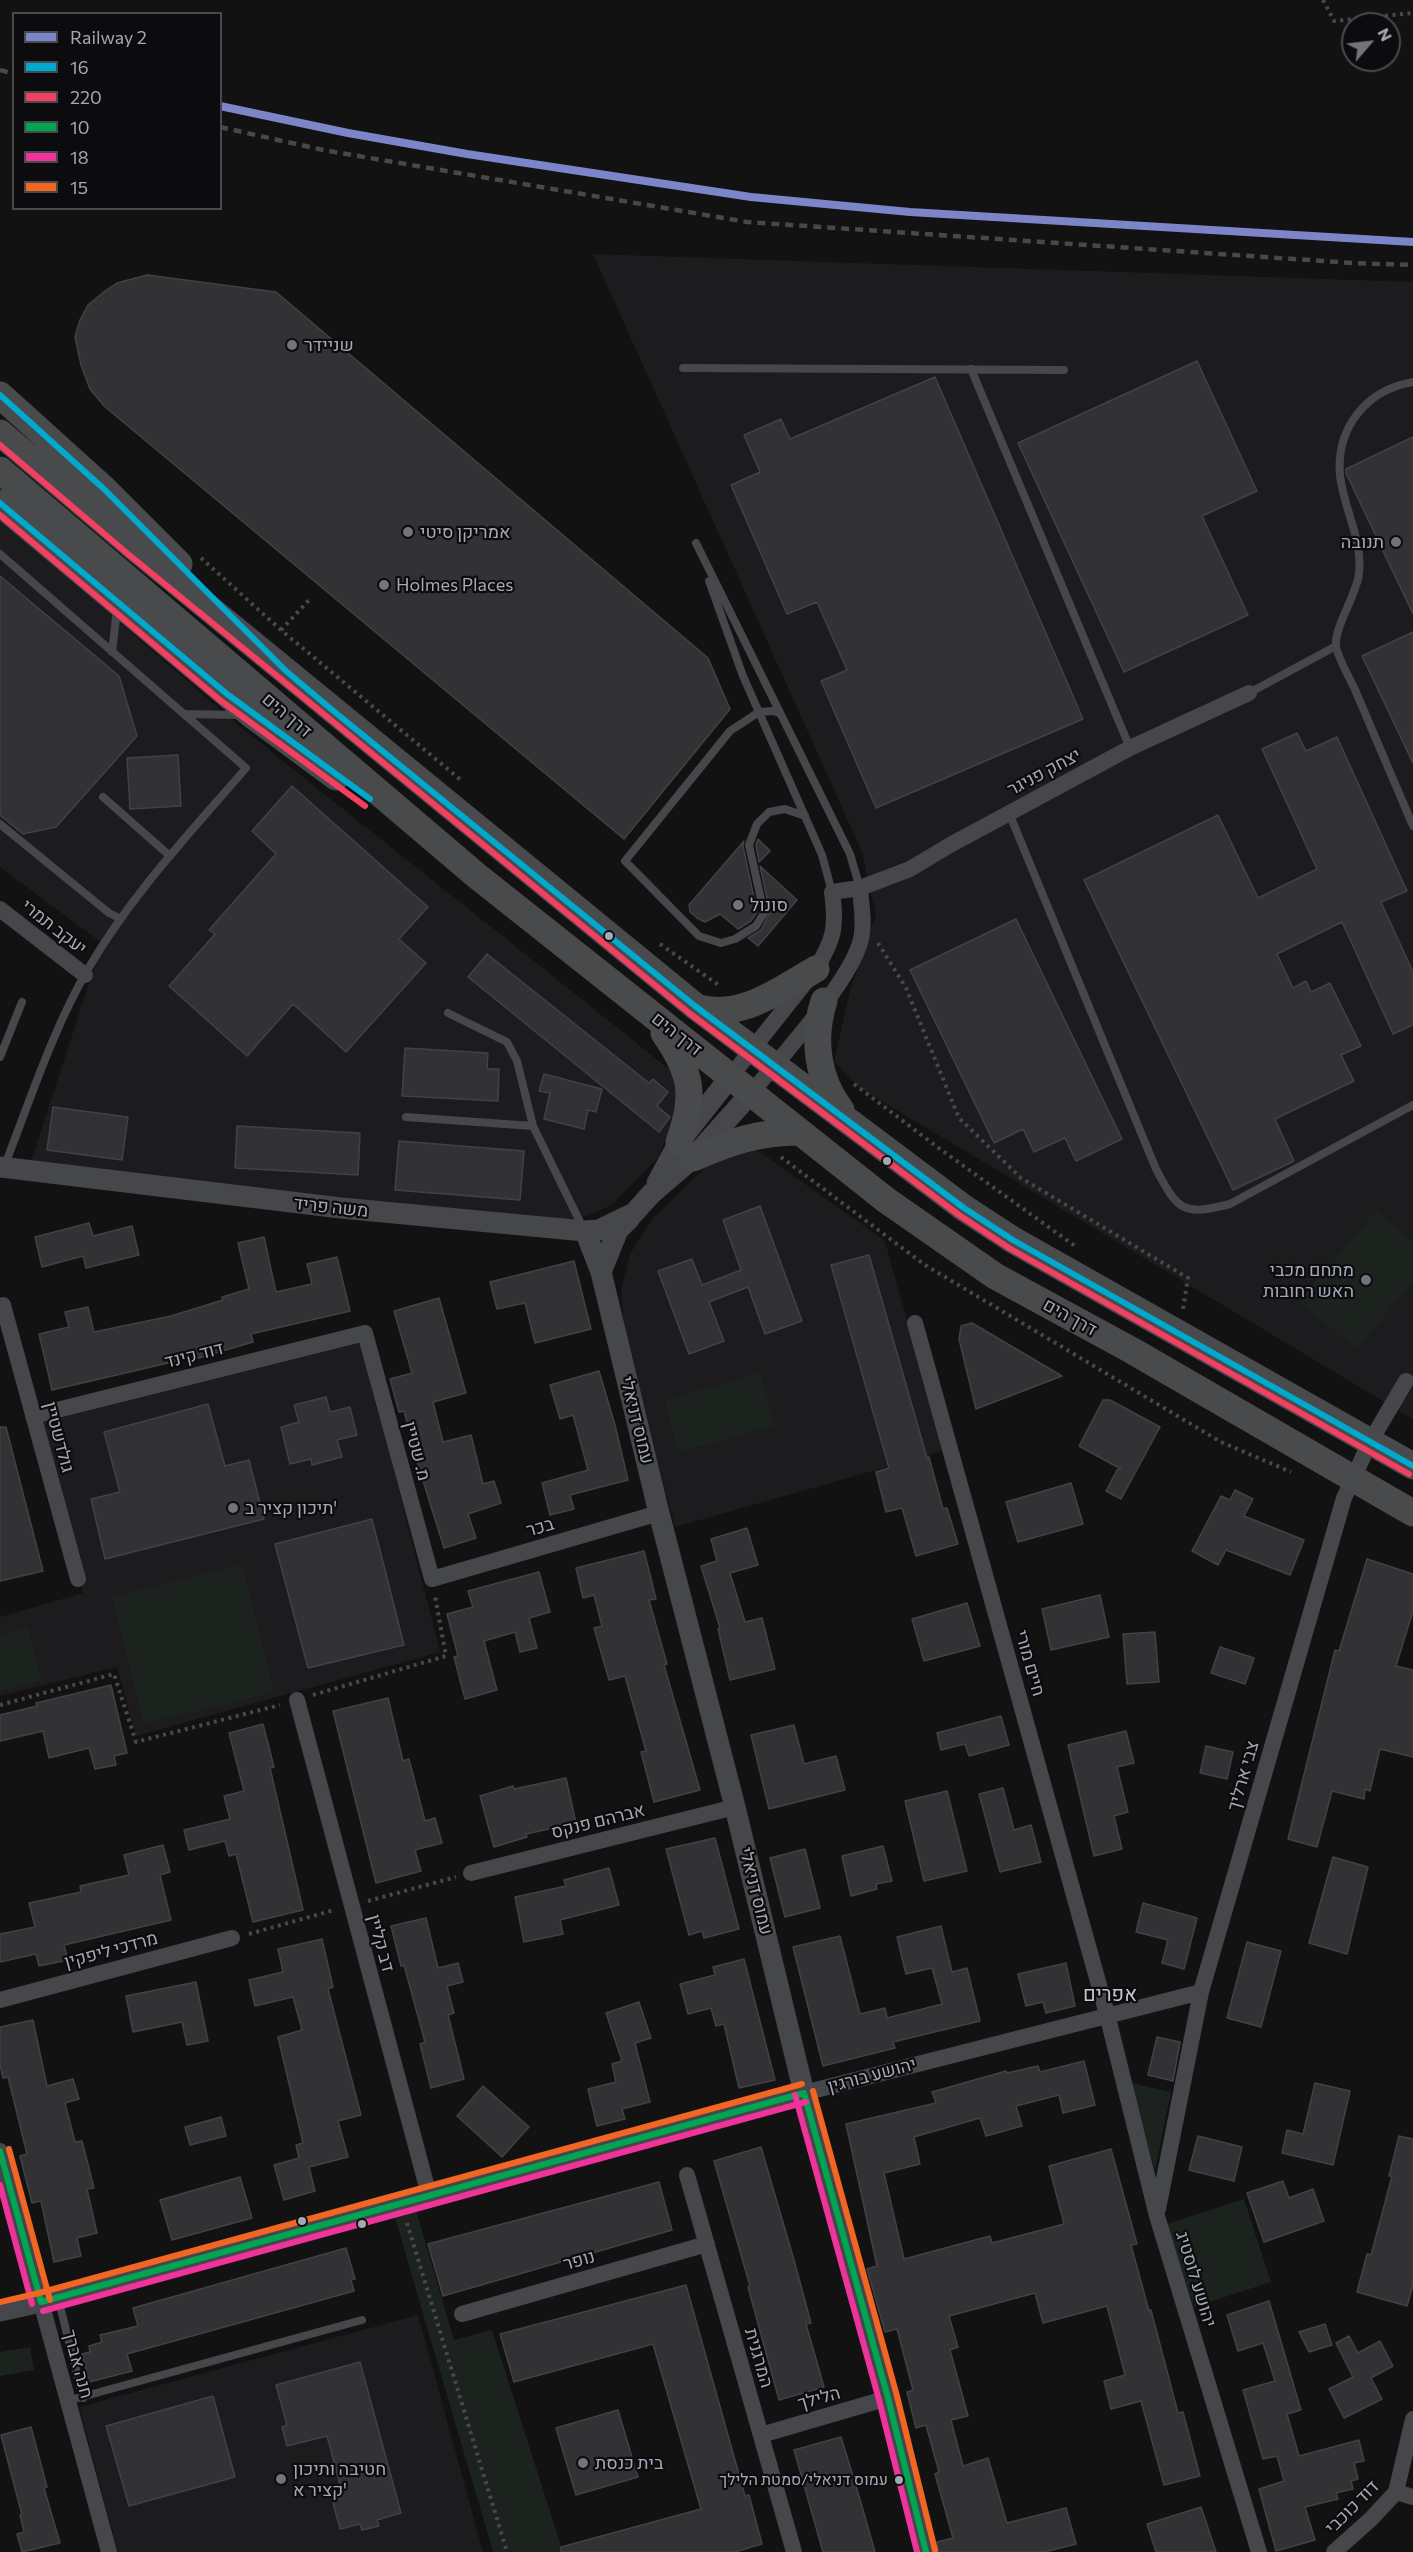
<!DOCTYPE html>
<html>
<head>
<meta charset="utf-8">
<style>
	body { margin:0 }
	#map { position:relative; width:1413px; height:2552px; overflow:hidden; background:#121212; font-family:Commissioner,sans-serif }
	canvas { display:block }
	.legend { position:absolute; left:12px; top:12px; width:210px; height:198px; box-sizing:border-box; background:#0c0c0e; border:2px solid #484a50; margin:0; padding:8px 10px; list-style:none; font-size:18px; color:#a3a8b3 }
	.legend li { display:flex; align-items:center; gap:12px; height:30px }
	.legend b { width:30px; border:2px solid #484a50 }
	.north { position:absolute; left:1341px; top:12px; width:60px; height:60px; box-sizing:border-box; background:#0c0c0e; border:2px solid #484a50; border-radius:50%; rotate:62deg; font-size:16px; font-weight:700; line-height:24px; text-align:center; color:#a3a8b3 }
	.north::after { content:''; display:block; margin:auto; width:21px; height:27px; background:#70747b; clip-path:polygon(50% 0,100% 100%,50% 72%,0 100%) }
</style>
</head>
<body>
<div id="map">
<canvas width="1413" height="2552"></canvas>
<ul class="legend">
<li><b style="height:8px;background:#7d85c9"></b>Railway 2</li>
<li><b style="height:8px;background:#00a9ce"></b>16</li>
<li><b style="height:8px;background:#f24062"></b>220</li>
<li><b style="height:8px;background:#00a651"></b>10</li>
<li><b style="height:8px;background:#ef339a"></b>18</li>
<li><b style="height:8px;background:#f26522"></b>15</li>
</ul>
<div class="north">N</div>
</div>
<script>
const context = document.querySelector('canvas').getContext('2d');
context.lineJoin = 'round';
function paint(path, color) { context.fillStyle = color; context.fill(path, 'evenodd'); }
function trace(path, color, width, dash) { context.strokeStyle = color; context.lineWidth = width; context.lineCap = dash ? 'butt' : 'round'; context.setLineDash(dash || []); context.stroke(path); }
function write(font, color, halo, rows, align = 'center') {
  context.font = font + ' Commissioner,Heebo,sans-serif'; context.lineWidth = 4.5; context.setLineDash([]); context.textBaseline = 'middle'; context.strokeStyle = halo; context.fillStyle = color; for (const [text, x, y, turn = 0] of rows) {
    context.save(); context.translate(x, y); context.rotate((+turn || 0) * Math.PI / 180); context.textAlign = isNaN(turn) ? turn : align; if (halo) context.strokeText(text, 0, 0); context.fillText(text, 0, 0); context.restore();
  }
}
const built = new Path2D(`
	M593,254l820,28v1137l-555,-332 -24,-26 16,-70 26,-76 -14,-63z
	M0,519l238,206 441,352 2,23 -23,58 -46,47 -44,18 -538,-58 72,-222 -102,-76z
	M756,1149l129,92 58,210 -268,76 -51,-198 -3,-39 9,-36 23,-36 68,-66z
	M361,1340l79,312 -304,84 -19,-69 -117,29v-79l83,-24 -43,-171z
	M418,2315l65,237h-365l-39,-145z`);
const green = new Path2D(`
	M1376,1211l37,32v40l-57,66 -57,-48z
	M761,1373l14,53 -97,26 -14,-52z
	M242,1565l32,127 -130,32 -32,-127z
	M29,1627l12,54 -41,10v-57z
	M1131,2083l40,9 -16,79z
	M1244,2199l27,83 -77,25 -27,-83z
	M415,2207l39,133 38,-10 71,222h-70l-100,-341z
	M30,2347l4,23 -34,6v-24z`);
const building = new Path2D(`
	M147,275l129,17 432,366 22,51 -106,130 -520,-433 -14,-17 -9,-24 -6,-28 5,-17 8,-15 17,-14 12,-8z
	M1197,361l60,130 -55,25 46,99 -124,57 -106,-229z
	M935,377l148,342 -207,89 -55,-127 26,-11 -30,-68 -30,12 -56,-129 29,-13 -16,-37 37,-16 9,20z
	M1413,437v177l-67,-141v-4z
	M0,576l119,100 18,60 -81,91 -33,7 -23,-19z
	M1413,632v131l-51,-107z
	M1297,733l9,18 31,-14 70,154 -26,11 32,70v53l-20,9 -51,-112 -65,32 16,34 13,-7 5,11 19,-9 31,63 -20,9 13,26 -79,38 19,42 -61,29 -149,-310 134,-65 40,83 59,-29 -55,-120z
	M178,755l3,51 -51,3 -3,-51z
	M292,786l136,121 -29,32 27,24 -80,89 -53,-48 -46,52 -78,-70 46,-52 -6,-4 67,-76 -24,-23z
	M758,839l12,12 -11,11 -3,-17z
	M744,841l-1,5 14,66 -6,9 -13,8 -18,-15 -15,8 -8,-4 -7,-6 -1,-7z
	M760,866l37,34 -39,46 -10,-8 13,-8 9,-18z
	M1016,919l106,220 -46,22 -11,-23 -31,14 -11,-23 -29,14 -84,-173z
	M487,954l162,129 4,-4 15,13 -11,14 13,11 -11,15 -191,-155z
	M405,1048l83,5 -1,16h12l-1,32 -96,-5z
	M544,1074l58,15 -6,23 -8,-2 -4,19 -40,-10 6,-26 -11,-2z
	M53,1107l75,10 -6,43 -75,-10z
	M237,1126l123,7 -2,42 -123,-7z
	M399,1141l125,10 -4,49 -125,-10z
	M760,1206l42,115 -37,13 -17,-47 -39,15 15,39 -35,13 -31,-83 34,-12 10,26 39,-15 -18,-50z
	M89,1223l4,13 39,-10 7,29 -53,13 -3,-12 -41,11 -7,-30z
	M264,1237l12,55 36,-8 -5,-20 30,-7 13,54 -99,23 2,8 -58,17 -1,-2 -142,33 -13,-56 30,-7 -4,-15 23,-5 6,25 77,-16 52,-16 -1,-3 27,-8 -11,-46z
	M869,1255l58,203 2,-1 14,52 4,-1 11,36 -42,12 -14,-48 -16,4 -10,-40 13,-4 -58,-203z
	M574,1261l17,68 -56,14 -10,-40 -28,6 -7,-27z
	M439,1298l27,95 -33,9 10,40 28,-7 12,49 11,-3 7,22 -33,11 8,24 -32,10 -24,-77 -16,-60 -5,1 -9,-33 22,-6 -18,-62z
	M972,1323l90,53 -86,33 -17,-70 2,-13z
	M599,1371l16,54 13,55 -58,15 4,14 -24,6 -8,-32 46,-13 -15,-55 -13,4 -10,-34z
	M326,1397l4,15 20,-5 7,28 -20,5 5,17 -30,8 -1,-6 -21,5 -9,-37 18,-5 -5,-17z
	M1103,1400h7l50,27 -39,72 -15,-8 11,-21 4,-1 -42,-23z
	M208,1404l17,62 24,-6 15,59 -159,40 -14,-60 29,-7 -16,-60z
	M0,1427h6l37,144 -43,10z
	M1071,1483l12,41 -65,18 -12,-40z
	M1235,1490l18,9 -9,17 60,24 -14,35 -64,-25 -8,15 -26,-14 29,-55 9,4z
	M372,1519l32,126 -96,23 -33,-124z
	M747,1528l11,37 -28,8 15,49 17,-4 13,51 -45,11 -12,-51 2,-1 -19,-62 16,-5 -6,-22z
	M644,1551l12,48 -7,1 18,64 -3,1 36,125 -46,12 -13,-50 5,-1 -21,-75 -16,4 -15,-52 8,-2 -8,-31 -11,3 -7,-30z
	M1367,1559l46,15v37l-17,55 17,4v87l-33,-8 -10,42 -5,-2 -1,10 -32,-8 -15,56 -29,-8 47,-189 4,1z
	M539,1572l11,40 -21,6 8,30 -17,4 -5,-20 -31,9 13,49 -32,9 -11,-42 4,-1 -11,-42 26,-7 -5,-16z
	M1100,1595l9,42 -58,13 -9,-41z
	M967,1603l13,43 -56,15 -12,-42z
	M1155,1632l4,50 -32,2 -4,-50z
	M1220,1647l34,11 -9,26 -34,-11z
	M111,1685l16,68 -13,3 2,9 -21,4 -6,-21 -40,10 -6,-27 -43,10v-26l37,-9 -1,-3z
	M388,1698l15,63 6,-2 16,62 10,-3 7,25 -27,7 6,21 -45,12 -43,-172z
	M1001,1716l8,29 -40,11 -4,-12 -24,6 -4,-17z
	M263,1724l11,43 -4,1 33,142 -50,12 -17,-68 -7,2 -4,-15 -36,9 -5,-20 46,-11 -6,-23 20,-5 -15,-58z
	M794,1725l10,39 32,-8 9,34 -76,19 -18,-74z
	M1126,1731l8,32 -17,4 11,45 -14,4 8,33 -28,7 -26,-111z
	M1206,1746l27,6 -6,27 -27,-6z
	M566,1778l10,45 -50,11 1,3 -33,10 -14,-51 33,-10 1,3z
	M1003,1788l11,42 17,-5 10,37 -41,10 -21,-78z
	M947,1791l20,80 -43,10 -19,-80z
	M715,1838l24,91 -35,9 -2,-7 -13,4 -23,-86z
	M163,1845l7,27 -10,3 11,45 -107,25 4,15 -29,6 -3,-12 -36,8v-28l35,-7 -6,-24 52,-11 -1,-6 49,-11 -5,-20z
	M883,1846l9,35 -16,3 1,5 -26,7 -9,-40z
	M805,1849l15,59 -35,9 -15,-59z
	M1333,1857l35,10 -21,87 -38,-11z
	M609,1868l10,37 -59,15 3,14 -39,8 -9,-45 51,-11 -2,-6z
	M1143,1903l54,15 -13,51 -22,-6 6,-23 -32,-8z
	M426,1918l12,50 20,-5 5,19 -16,4 7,27 -6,2 16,64 -33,9 -11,-44 5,-2 -21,-77 -3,1 -10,-40z
	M941,1926l11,46 15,-4 13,53 -87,21 2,6 -72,18 -30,-119 47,-11 20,78 25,-6 2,10 55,-14 -10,-36 -26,6 -9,-37z
	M322,1939l11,48 -5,2 33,126 -23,6 10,36 -39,10 6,24 -31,9 -10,-35 25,-7 -3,-13 7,-2 -25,-106 24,-7 -9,-33 -38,9 -6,-26 34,-8 -5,-23z
	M1247,1942l34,9 -20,76 -34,-9z
	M744,1959l31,121 -36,8 -15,-64 -8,2 -5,-18 -23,6 -8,-30 35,-9 -2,-8z
	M1066,1963l9,43 -29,7 -3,-11 -17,4 -8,-32z
	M196,1982l12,59 -21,4 -5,-23 -49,10 -7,-36z
	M639,2002l12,36 -16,5 15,59 -28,7 3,10 -28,7 -9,-37 28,-7 -4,-18 10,-3 -16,-48z
	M33,2020l14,66 26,-7 6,20 -14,4 10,39 7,-1 12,47 -7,1 10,44 -20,5 4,18 -27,6 -13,-61 -9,2 -12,-47 7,-2 -19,-77 -5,1 -3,-13v-38z
	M1157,2037l23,5 -7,39 -25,-6z
	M1084,2061l11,44 -32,8 -4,-18 -43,11 6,20 -36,10 -6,-18 -66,19 6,27 -36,9 20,86 86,-23 2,7 72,-19 -15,-58 62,-17 26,95 -6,1 18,66 2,-1 27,103 5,-1 17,64 -36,9 -23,-84 -30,8 -7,-28 21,-6 -18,-69 -64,17 -8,-30 -86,23 9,31 -8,3 18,66 -17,4 12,46 25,-8 19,65 59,-15 10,36 -31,8h-107l-1,-10 16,-4 -18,-64 4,-2 -13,-47 -10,3 -9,-36 6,-2 -16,-61 -12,3 -18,-63 10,-3 -31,-142 90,-21 -4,-11 74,-21 1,2 31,-7 2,6z
	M1315,2083l35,8 -17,74 -51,-12 5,-23 16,4z
	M483,2086l46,41 -27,30 -45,-41z
	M221,2117l5,19 -36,9 -5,-18z
	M1198,2136l44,11 -8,34 -45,-11z
	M1399,2136l14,3v146l-6,21 -50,-14 10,-38 4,1 21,-79h-3z
	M761,2147l33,113 17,63 -5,1 18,63 -45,13 -31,-113 2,-1 -36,-125z
	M240,2177l12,41 -80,22 -12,-40z
	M1283,2181l6,17 24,-9 11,32 -60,21 -17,-49z
	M659,2182l13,48 -229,66 -15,-52z
	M346,2248l9,31 -4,1 3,11 -227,63 5,17 -43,11 -7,-28 8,-2 -1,-6 13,-4 -2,-7 38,-9 -5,-18z
	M686,2285l59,211 4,-1 13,49 -27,8h-174v-5l140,-38 -48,-165 -139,38 -14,-48z
	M1269,2301l32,109 -14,4 12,42 60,-16 5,21 -10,2 4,16 -7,2 2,8 -17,4 2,6 -33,8 10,33 -39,11 -17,-62 25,-8 -7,-25 -14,3 -20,-69 32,-9 -12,-38 -25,8 -11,-36z
	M1325,2324l7,21 -23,7 -10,-20z
	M1349,2336l9,17 22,-12 13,25 -22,12 11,21 -38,19 -15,-29 24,-12 -17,-34z
	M360,2362l41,151 -24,7 2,6 -17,4 -2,-6 -20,5 -10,-38 11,-3 -14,-52 -40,10 -5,-19 5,-2 -11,-40z
	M213,2396l22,81 -106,29 -23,-80z
	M618,2410l20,67 -62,18 -20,-67z
	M31,2427l16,60 -3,1 16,55 -38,9 -5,-18 7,-2 -4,-17h2l-21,-80z
	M841,2437l18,59 16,56h-52l-29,-102z
	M1201,2507l15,45h-60l-9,-28z`);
const path = new Path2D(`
	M1323,0l11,21 79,-8
	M201,558l80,72 181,151
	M281,630l28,-30
	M878,943l28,45 53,130 62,60 167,100 -5,31
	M660,944l60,42
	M854,1084l86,65 135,97
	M781,1157l144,108 296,177 70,30
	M313,1695l133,-39 -11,-60
	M0,1705l114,-31 22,68 144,-37
	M368,1901l88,-24
	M249,1934l85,-24
	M407,2223l100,329`);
const service = new Path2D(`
	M683,368l381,2
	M971,369l159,379
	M1413,382c-47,8 -77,46 -73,93 3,32 23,65 19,98 -1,19 -25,54 -23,73 2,13 15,34 20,46 19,45 38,89 57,134
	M696,543l154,311 10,34
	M0,554l246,214c-56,65 -115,127 -158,201 -36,62 -58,132 -84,198
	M709,581l34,95 79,179 10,37
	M112,652l5,-43
	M1249,693l87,-47
	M779,713l-6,-2 -14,1 -29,19 -105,130 74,75 22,7 14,-4 21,-13 8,-13 -15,-68 8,-21 12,-12 16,-3 20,7
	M184,714l56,1
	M103,797l67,59
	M1009,813l147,356c22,42 27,47 74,35l183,-99
	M0,824l109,89 12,6
	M448,1013l59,29 10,19 16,65 51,104
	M0,1057l22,-55
	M406,1117l127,9
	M58,2298l25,100
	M67,2401l295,-81`);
const minor = new Path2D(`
	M0,909l85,66
	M731,1076l85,-107c18,-30 21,-42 16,-77l28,-4 50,-19 40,-24 180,-97 119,-55
	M752,1092c28,-34 100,-112 109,-153 4,-17 0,-34 -1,-51
	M0,1306l3,-1 75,274
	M915,1323l192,691 50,202 102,336
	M33,1416l332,-83 67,246 227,-66
	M297,1700l132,495
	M471,1873l264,-66
	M0,2000l232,-62
	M804,2093l397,-101 143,-494 26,-56 36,-61
	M0,2151l109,401
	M687,2175l107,377
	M1158,2209l43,-217
	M462,2314l245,-70
	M761,2435l127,-37
	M1396,2492l17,5
	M1334,2552l37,-33 25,-27 17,-73`);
const tertiary = new Path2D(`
	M0,1167l341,41 244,23 14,-1 35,-17 17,-19 42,-36 59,-66
	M657,1183l22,-41 52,-66
	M585,1231l16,41 58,241 76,294 69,286 84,305 38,154
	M601,1272l17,-42 12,-12
	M0,2311l41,-9 763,-209`);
const primary = new Path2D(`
	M0,395l104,94 75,75
	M0,433l134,114 561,459 269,202 49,32 400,226
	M0,470l477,406 409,324 109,76 136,74 282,163
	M0,503l252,212 84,62
	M824,1001c-12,37 -7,78 17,109
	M696,1007c44,14 83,-17 120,-38
	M664,1033c28,40 32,63 15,109
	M693,1158c37,-16 65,-26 106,-26`);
const rail = new Path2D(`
	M0,70l14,4
	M220,127l103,23 424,72 606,41 60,2`);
const bus1 = new Path2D(`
	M0,395l104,94 182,182 45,38 364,297 269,202 49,32 400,226
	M0,503l227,191 143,105`);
const bus2 = new Path2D(`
	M0,445l128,109 561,459 270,202 50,33 400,226
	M0,515l221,186 144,105`);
const bus3 = new Path2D(`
	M804,2093l84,305 38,154
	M0,2151l41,151
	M41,2302l763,-209`);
const bus4 = new Path2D(`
	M795,2095l84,305 38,152
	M0,2185l32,119
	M43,2311l763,-209`);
const bus5 = new Path2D(`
	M813,2091l84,305 38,154
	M9,2149l41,151
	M0,2302l39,-9 763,-209`);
const rail1 = new Path2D(`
	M220,106l128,27 119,21 284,43 159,15 503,30`);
const markers = [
	[292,345,6,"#70747b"],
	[408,532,6,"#70747b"],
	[1396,542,6,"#70747b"],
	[384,585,6,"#70747b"],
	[738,905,6,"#70747b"],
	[609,936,5,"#a3a8b3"],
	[887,1161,5,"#a3a8b3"],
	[1366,1280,6,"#70747b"],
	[233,1508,6,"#70747b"],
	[302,2221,5,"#a3a8b3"],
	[362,2224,5,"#a3a8b3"],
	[583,2463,6,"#70747b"],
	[281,2479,6,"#70747b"],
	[899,2480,5,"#a3a8b3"]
];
const busNames = [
	["עמוס דניאלי/סמטת הלילך",888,2480]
];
const poiNames = [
	["שניידר",304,345],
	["אמריקן סיטי",420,532],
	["תנובה",1384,542,"right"],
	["Holmes Places",396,585],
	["סונול",750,905],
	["מתחם מכבי",1354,1270,"right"],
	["האש רחובות",1354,1291,"right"],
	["תיכון קציר ב'",245,1508],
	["בית כנסת",595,2463],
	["חטיבה ותיכון",293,2469],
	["קציר א'",293,2490]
];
const streetNames = [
	["דרך הים",287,715,40],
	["יצחק פניגר",1044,772,-28],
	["יעקב תמרי",54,927,38],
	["דרך הים",677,1034,38],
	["משה פריד",331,1207,6],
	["דרך הים",1070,1317,29],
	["דוד קינד",194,1355,-14],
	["עמוס דניאלי",637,1420,76],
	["גולדשטיין",59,1437,75],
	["מ. שטיין",417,1451,75],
	["בכר",540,1527,-16],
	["חיים מורי",1030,1663,74],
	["צבי ארליך",1243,1776,-74],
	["אברהם פנקס",598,1821,-14],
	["עמוס דניאלי",756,1891,76],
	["דב קליין",381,1943,75],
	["מרדכי ליפקין",111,1950,-15],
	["יהושע בורגין",872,2075,-15],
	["נופר",579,2260,-16],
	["יהושע לוסטיג",1196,2279,73],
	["המרגנית",759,2358,74],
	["חנה אברך",78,2364,75],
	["הלילך",819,2398,-16],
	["דוד כוכבי",1352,2507,-45]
];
const neighbourhoodNames = [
	["אפרים",1110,1994]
];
paint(built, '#1c1c1e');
paint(green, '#1c221d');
paint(building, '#323235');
trace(building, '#414246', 1.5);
trace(path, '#48494c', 4, [3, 4.5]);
trace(service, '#46474a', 8);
trace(minor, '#46474a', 16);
trace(tertiary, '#46474a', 21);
trace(primary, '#494a4c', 27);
trace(rail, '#47484b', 4.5, [8, 6]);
trace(bus1, '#00a9ce', 6);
trace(bus2, '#f24062', 6);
trace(bus3, '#00a651', 6);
trace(bus4, '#ef339a', 6);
trace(bus5, '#f26522', 6);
trace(rail1, '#7d85c9', 8);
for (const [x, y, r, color] of markers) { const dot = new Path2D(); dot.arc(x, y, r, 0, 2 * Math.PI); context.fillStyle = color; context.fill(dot); trace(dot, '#0c0c0e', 2); }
write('16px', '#a3a8b3', '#0c0c0e', busNames, 'right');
write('18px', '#a3a8b3', '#0c0c0e', poiNames, 'left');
write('18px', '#a3a8b3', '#0c0c0e', streetNames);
write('20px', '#c4c7cf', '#0c0c0e', neighbourhoodNames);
</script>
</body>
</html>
